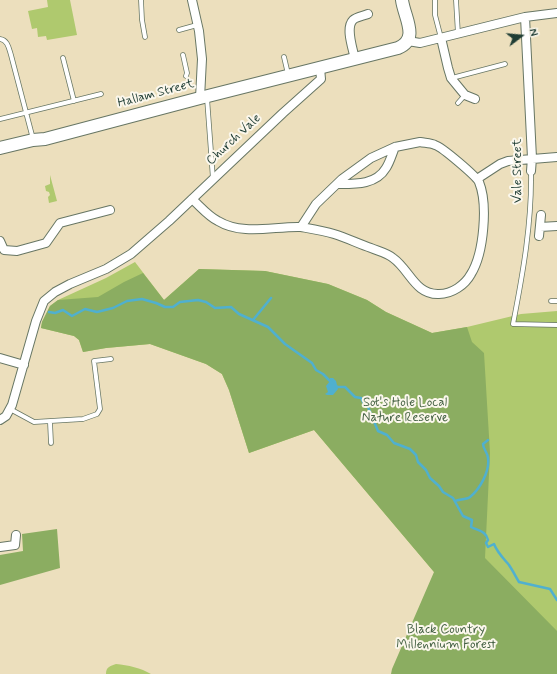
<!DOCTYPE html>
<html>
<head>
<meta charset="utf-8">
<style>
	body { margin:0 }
	#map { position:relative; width:557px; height:674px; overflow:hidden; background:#ecdfbd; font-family:Mynerve,sans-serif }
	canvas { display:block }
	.north { position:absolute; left:501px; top:16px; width:40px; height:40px; -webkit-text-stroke:3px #fbf7ec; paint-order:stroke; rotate:74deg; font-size:11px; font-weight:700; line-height:16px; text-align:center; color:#1f3d34 }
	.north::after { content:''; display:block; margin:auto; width:14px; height:18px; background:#1f3d34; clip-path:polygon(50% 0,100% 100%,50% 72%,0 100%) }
</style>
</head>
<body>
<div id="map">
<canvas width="557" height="674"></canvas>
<div class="north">N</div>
</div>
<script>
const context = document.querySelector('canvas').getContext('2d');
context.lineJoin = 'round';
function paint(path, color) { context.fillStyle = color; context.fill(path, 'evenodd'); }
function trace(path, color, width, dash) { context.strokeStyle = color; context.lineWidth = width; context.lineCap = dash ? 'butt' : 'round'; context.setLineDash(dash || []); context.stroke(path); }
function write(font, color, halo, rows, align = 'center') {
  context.font = font + ' Mynerve,sans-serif'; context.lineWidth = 4; context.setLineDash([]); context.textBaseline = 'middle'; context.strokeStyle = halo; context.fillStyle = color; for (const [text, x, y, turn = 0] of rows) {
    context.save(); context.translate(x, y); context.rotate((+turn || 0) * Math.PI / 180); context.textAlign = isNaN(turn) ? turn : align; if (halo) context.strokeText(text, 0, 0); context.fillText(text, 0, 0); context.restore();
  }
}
const green = new Path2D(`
	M47,0h23l7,35 -30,5 -1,-4 -8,1 -1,-9 -5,1 -4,-18 20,-4z
	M50,175l7,26 -8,2 -1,-6 2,-2 -1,-3 -3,-1 -1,-5 5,-2z
	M135,262l29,38 35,-31 66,2 63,13 39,16 19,12 46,21 35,-6 54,-13 36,-3v363l-123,-102 -120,-142 -65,23 -20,-63 -7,-16 -16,-10 -56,-20 -44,4 -23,4 -4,-12 -5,-4 -33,-8 1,-6 8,-16 8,-6 48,-22z
	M116,664c12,1 25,4 35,10h-45c0,-7 4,-8 10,-10z`);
const forest = new Path2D(`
	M199,269l66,2 63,13 39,16 19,12 46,21 35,-6 5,15 12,11 6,100 -5,105 72,73v43h-166l1,-5 42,-97 -120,-142 -65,23 -20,-63 -7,-16 -16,-10 -56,-20 -44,4 -23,4 -4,-12 -5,-4 -33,-8 1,-6 8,-16 8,-6 40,-3 26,-15 19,-9 21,27z
	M57,529l3,39 -60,17v-30l23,-4 -1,-17z`);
const water = new Path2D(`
	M330,378h3l3,3 2,8 -5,6h-6l-2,-1 3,-2 -2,-6 4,-5z`);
const stream = new Path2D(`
	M49,312l6,1 8,-3 9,6 13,-7 12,3 16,-4 14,-7 15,-2 14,4 9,4h8l7,-5 18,-2 8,2 9,6 16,-1 8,7 29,13 17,17 27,19 4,7 7,4 9,9
	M253,320l18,-22
	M336,386l2,1h7l10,10 6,1 3,6 4,3 10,24 9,4 7,8 16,6 6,6 2,7 8,8 4,8 9,8 4,6 10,6 10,18 9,4 -1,7c8,4 15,4 17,13l-2,3 2,4 6,-3c3,8 9,14 15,21 4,6 7,12 10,17l31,7 7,11
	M455,501c4,-2 11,-1 15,-4 10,-8 20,-26 18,-39 0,-5 -5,-9 -5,-14l5,-4`);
const lane = new Path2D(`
	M141,0l1,20 3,17
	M435,0v15l6,23
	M456,0l2,34
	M179,30l18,-5
	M0,39c8,1 9,10 11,16l22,84
	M183,55l4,18 -1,3
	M284,57l4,17
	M63,58l11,43
	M452,78l53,-14
	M207,98l6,81
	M458,103l7,-8
	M0,119l101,-25
	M531,171c1,51 -8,102 -18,153l44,1
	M551,301h6
	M10,409l24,13 49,-3 14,-5 3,-5 -6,-48 17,-2
	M50,422l1,21`);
const street = new Path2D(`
	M192,0l7,31 3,28 -2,39
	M525,17l7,141 -1,13
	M441,38l7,30 3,10 14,17 10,4
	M408,41l12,2 105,-26 32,-4
	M355,59c-2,-10 -10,-31 -2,-39 3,-3 10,-4 15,-6
	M420,142c5,1 11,1 15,3 7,2 41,31 44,37 9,22 5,71 -8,92 -6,11 -19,20 -32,20 -24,1 -29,-24 -46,-36 -6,-5 -15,-7 -22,-10 -12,-4 -24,-10 -37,-14 -10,-3 -22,-5 -33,-7l15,-23 26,-25 29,-21 24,-11z
	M477,179l23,-15 8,-3 49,-4
	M337,184c18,0 39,1 49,-16 4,-6 6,-14 9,-21
	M192,199c9,8 16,17 26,22 25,15 56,5 83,6
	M540,227l17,-1
	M539,236l2,-21
	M0,241l4,9 13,1 29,-8 14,-20 50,-13
	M0,358l24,7
	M0,420l6,-4 6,-11 24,-84 8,-20 11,-9 15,-8 36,-15 25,-15 38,-33 114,-108 38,-34 -1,-11
	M0,547l15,-2 1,-10`);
const secondary = new Path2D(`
	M0,148l33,-8 12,-1 155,-41 198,-50c22,-9 6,-31 4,-48`);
const streetNames = [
	["Hallam Street",156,94,-15],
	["Church Vale",234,140,-43],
	["Vale Street",518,171,-90]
];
const parkNames = [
	["Sot's Hole Local",405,403],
	["Nature Reserve",405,418],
	["Black Country",446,630],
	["Millennium Forest",446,645]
];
paint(green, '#afc96e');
paint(forest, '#8bad61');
paint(water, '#50b0cf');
trace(stream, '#50b0cf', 2.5);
trace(lane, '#677664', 5.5);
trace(street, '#677664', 10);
trace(secondary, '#677664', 14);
trace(lane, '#fff', 4);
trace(street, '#fff', 8);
trace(secondary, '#fff', 12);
write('13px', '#1f3d34', '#fbf7ec', streetNames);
write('13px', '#436042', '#fbf7ec', parkNames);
</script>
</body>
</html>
